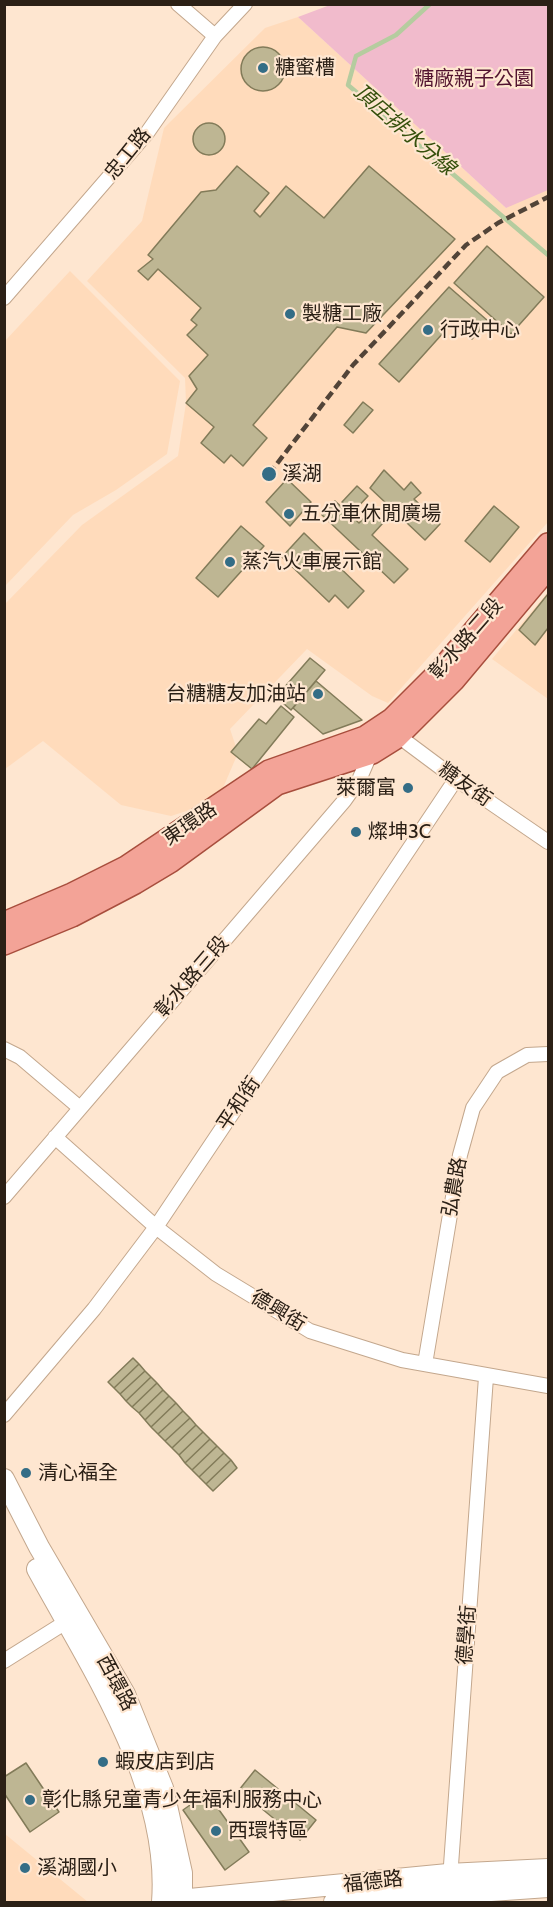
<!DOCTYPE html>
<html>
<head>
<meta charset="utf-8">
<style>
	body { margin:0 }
	#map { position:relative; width:553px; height:1907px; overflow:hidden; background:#fee6d0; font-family:Cabin,sans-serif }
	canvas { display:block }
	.frame { position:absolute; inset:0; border:6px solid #2b2016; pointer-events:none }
</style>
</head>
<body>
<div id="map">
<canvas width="553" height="1907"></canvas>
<div class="frame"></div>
</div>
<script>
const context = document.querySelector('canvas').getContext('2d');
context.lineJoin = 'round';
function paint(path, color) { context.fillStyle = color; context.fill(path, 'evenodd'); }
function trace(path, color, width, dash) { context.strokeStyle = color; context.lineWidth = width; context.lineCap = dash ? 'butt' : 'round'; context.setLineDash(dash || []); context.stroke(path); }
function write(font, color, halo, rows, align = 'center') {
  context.font = font + ' Cabin,"Noto Sans TC",sans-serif'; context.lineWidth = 4.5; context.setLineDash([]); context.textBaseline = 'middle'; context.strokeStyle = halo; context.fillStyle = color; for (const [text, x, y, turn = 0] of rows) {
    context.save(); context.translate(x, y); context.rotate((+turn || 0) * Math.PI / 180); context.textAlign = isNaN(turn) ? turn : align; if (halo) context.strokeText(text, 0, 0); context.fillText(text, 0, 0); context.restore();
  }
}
const built = new Path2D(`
	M298,17l208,191 42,-25v339l-160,181 -16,-7 -65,-47 -77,80 8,24 -15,35 -27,20 -25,8 -50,-11 -78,-64 -38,28v-165l77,-79 96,-69 8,-53 -1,-25 -98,-97 55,-60 22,-93 101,-100z
	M70,271l110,110 -13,73 -51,36 -43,25 -68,71v-245z
	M548,592v107l-56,-40z
	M4,1834h1l83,68h-83z`);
const green = new Path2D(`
	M330,5h218v185l-42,18 -208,-191z`);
const stream = new Path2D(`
	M430,4l-34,31 -40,21 -8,29 200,170`);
const building = new Path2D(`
	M241 69a22 22 0 1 1 44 0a22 22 0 1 1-44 0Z
	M193 139a16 16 0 1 1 32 0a16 16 0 1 1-32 0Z
	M237,166l32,27 -15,18 6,6 26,-31 38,32 45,-52 86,73 -89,94 -29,-6 -84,98 14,13 -24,28 -12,-11 -7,8 -23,-20 13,-16 -28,-24 11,-14 -8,-13 19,-21 -21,-20 10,-10 -6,-5 10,-12 -43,-39 -10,11 -10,-9 15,-12 -5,-4 53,-63 15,-2z
	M487,246l57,51 -33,37 -57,-51z
	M449,287l39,34 -16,18 -19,-17 -54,60 -20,-18z
	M363,402l10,8 -20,23 -9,-8z
	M384,470l20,20 7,-8 10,11 -7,6 26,25 -15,16 -55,-52z
	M287,479l24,23 -21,24 -24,-24z
	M357,486l11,10 -15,16 -11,-10z
	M335,501l24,22 12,-12 12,12 -11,12 36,34 -14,14 -72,-68z
	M494,506l25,21 -29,35 -25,-21z
	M241,526l23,20 -46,51 -22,-19z
	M304,533l60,58 -16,17 -13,-13 -6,7 -47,-45z
	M548,594v34l-13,17 -16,-15z
	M310,658l15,12 -34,40 -15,-13z
	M316,681l46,39 -39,14 -30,-26z
	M281,706l13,11 -42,52 -21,-17 28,-33 7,5z
	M133,1358l6,6 -25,24 -6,-6z
	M139,1364l6,7 -25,23 -6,-6z
	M145,1371l6,6 -25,24 -6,-7z
	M151,1377l6,6 -25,24 -6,-6z
	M157,1383l6,7 -24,23 -7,-6z
	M163,1390l6,6 -24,24 -6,-7z
	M169,1396l7,7 -25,24 -6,-7z
	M176,1403l7,8 -25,23 -7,-7z
	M183,1411l7,7 -25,23 -7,-7z
	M190,1418l6,7 -24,23 -7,-7z
	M196,1425l7,7 -24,23 -7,-7z
	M203,1432l7,7 -25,24 -6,-8z
	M210,1439l7,7 -25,24 -7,-7z
	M217,1446l7,7 -25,24 -7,-7z
	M224,1453l7,7 -25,24 -7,-7z
	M231,1460l6,8 -24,23 -7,-7z
	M26,1763l33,49 -29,20 -26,-39v-16z
	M255,1770l61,50 -16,20 -61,-50z
	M207,1793l42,59 -24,18 -42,-60z`);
const street = new Path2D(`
	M178,4l37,32
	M4,298l143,-165 68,-97 30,-32
	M393,732l63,47 92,63
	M4,1049l16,8 60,51
	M55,1137l101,90 60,47 94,57 92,29 146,26
	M4,1197l340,-396 15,-21 13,-30
	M425,1364l35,-209 13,-47 24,-36 30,-17 21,-1
	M4,1415l90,-106 62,-82 300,-448
	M4,1661l62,-39
	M449,1893l37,-516`);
const secondary = new Path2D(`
	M4,1479l35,68 86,147 38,94 19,85v29
	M37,1569c54,99 134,217 125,333
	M169,1901l279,-27 100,-5
	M334,1902l214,-15`);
const primary = new Path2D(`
	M4,923l68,-29 54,-27 143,-96 96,-34 27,-18 46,-46 110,-129
	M4,944l68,-28 63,-33 35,-21 107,-78 95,-31 24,-15 58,-58 94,-112`);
const rail = new Path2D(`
	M269,474l84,-109 113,-120 32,-22 50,-26`);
const markers = [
	[263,68,6,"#346d86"],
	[290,314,6,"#346d86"],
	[428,330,6,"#346d86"],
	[269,474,8,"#346d86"],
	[289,514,6,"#346d86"],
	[230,562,6,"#346d86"],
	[318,694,6,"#346d86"],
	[408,788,6,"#346d86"],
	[356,832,6,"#346d86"],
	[26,1473,6,"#346d86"],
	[103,1762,6,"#346d86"],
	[30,1800,6,"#346d86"],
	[216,1831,6,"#346d86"],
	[25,1868,6,"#346d86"]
];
const poiNames = [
	["糖蜜槽",275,68],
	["製糖工廠",302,314],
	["行政中心",440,330],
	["溪湖",282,474],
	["五分車休閒廣場",301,514],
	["蒸汽火車展示館",242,562],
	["台糖糖友加油站",306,694,"right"],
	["萊爾富",396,788,"right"],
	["燦坤3C",368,832],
	["清心福全",38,1473],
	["蝦皮店到店",115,1762],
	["彰化縣兒童青少年福利服務中心",42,1800],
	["西環特區",228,1831],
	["溪湖國小",37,1868]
];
const parkNames = [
	["糖廠親子公園",474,79]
];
const streetNames = [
	["忠工路",128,154,-51],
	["彰水路二段",466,639,-49],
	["糖友街",465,785,35],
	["東環路",190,824,-34],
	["彰水路三段",192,977,-49],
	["平和街",239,1104,-56],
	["弘農路",455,1187,-80],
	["德興街",278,1311,31],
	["德學街",467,1635,-86],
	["西環路",116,1683,62],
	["福德路",373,1882,-6]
];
const waterNames = [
	["頂庄排水分線",404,130,41]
];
paint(built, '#ffdbbb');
paint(green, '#f1bbcc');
trace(stream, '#b5cc9f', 4.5);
paint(building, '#beb693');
trace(building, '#827b59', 1.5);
trace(street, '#c3a78d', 16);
trace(secondary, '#c3a78d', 22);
trace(primary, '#a84e3d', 24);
trace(street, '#fff', 14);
trace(secondary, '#fff', 20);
trace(primary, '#f3a397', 21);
trace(rail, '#524438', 4.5, [9, 4.5]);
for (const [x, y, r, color] of markers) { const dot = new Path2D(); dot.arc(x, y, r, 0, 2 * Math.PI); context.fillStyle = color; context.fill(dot); trace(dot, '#fee6d0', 2); }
write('20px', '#2b2016', '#fee6d0', poiNames, 'left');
write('20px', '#52132f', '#fee6d0', parkNames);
write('20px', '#2b2016', '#fee6d0', streetNames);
write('italic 21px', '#35500c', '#fee6d0', waterNames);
</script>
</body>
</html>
